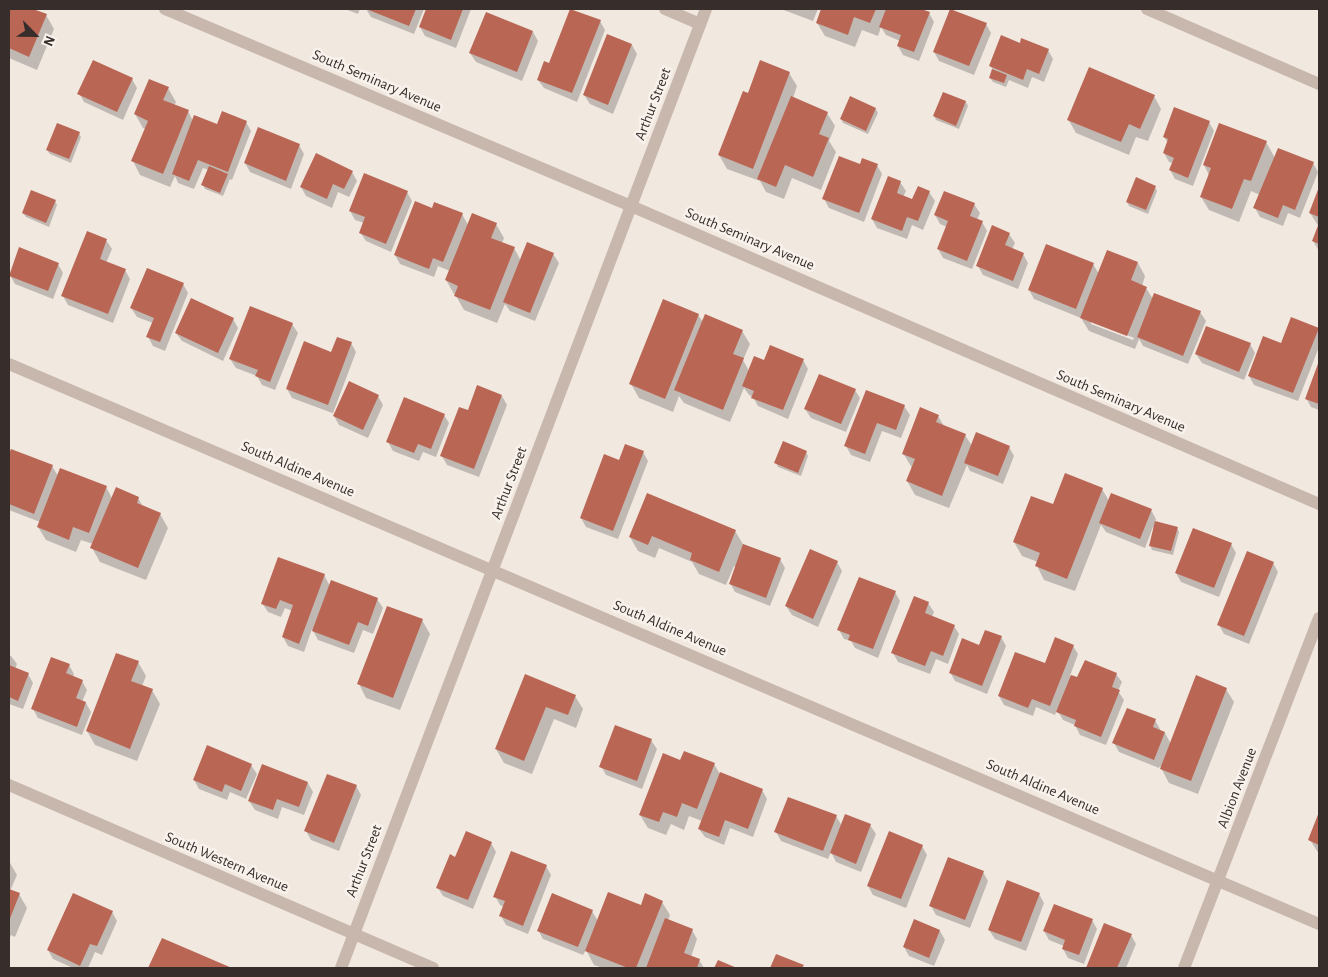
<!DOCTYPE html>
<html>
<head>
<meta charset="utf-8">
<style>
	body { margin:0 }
	#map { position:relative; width:1328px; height:977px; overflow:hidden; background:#f1e8e0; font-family:"Alegreya Sans",sans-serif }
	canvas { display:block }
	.frame { position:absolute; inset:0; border:10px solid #372e2b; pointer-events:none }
	.north { position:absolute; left:10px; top:10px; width:50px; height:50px; -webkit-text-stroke:4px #f9f2ec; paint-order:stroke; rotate:113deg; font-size:14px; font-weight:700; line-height:20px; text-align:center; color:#372e2b }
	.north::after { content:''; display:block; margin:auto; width:18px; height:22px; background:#372e2b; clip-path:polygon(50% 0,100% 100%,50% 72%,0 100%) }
</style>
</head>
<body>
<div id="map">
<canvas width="1328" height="977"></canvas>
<div class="frame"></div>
<div class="north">N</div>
</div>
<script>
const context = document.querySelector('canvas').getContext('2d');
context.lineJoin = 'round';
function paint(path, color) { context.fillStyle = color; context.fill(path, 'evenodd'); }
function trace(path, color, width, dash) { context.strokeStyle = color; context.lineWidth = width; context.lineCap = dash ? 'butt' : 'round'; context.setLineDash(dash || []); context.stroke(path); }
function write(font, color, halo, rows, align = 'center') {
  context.font = font + ' "Alegreya Sans",sans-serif'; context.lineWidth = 5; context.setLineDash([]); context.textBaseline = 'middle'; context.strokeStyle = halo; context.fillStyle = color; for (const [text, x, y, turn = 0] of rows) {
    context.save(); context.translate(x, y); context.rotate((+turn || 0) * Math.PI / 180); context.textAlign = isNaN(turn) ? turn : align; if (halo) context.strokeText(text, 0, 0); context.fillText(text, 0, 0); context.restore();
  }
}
const shadow = new Path2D(`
	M9,9h21l16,6 8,14 -17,41 -28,-12z
	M345,9h15l-2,5z
	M366,9h58l-10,25 -43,-17z
	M427,9h44l-15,39 -31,-12 -5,-9z
	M781,9h37l-5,12z
	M822,9h95l12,4 5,9 -15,39 -16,-6 -5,-9 2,-5 -14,-6 -5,-8 -3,9 -16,-6 -7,17 -30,-11 -8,-13z
	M600,21l5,9 -28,72 -33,-14 -6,-8 11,-15z
	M986,24l5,9 -17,42 -35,-14 -5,-9z
	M533,32l5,9 -16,40 -46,-19 -6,-9z
	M608,36l24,9 5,9 -24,60 -23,-10 -6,-9z
	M1020,44l28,6 5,9 -9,23 -12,-5 -4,11 -19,-8 -3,7 -13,-5 -3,-4 3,-8 -3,-5z
	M789,73l8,13 -4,12 34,15 8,13 -6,15 7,11 -15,38 -29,-12 -8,21 -18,-7 -6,-11 -33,-12 -8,-14 30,-61z
	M132,79l5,9 -14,32 -39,-18 -5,-9z
	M168,88l8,14 -2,4 14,5 5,10 25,4 28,-3 5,9 -19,49 -2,-1 -7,17 -18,-7 -2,-4 6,-15 -6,-2 -9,21 -16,-6 -3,-7 -5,11 -30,-12 -7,-14 13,-32 -3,-1 -8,-14z
	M943,93l23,9 2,4 -9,23 -23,-9 -2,-4z
	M1154,96l7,13 -13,32 -12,-4 -7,18 -53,-22 -8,-14z
	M850,98l26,11 2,4 -10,21 -25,-11 -2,-4z
	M1209,122l5,9 -21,55 -18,-7 -5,-9 3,-7 -4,-1 -5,-9 4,-10 -4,-6z
	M79,133l2,4 -10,26 -21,-9 -3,-4z
	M1266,142l9,16 38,5 5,9 -18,46 -12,-5 -5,13 -23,-9 -5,-9 5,-13 -9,-4 -12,31 -30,-12 -8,-13 8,-22 -5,-10z
	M299,145l5,9 -13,35 -41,-17 -5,-9z
	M860,165h17l5,9 -18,48 -35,-14 -5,-9z
	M352,172l5,9 -8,16 -11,-5 -6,16 -26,-12 -5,-9z
	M900,182l6,9 -3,6 10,4 16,-9 6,9 -12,29 -11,-5 -5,14 -30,-11 -5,-9z
	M1155,187l2,4 -9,23 -19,-8 -2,-4z
	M1319,190v61l-6,-10 6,-14 -9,-14z
	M407,192l5,9 -21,51 -25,-11 -6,-9 4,-9 -9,-3 -5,-9z
	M55,201l2,4 -8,22 -23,-10 -3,-4z
	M974,204l6,9 -3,7 5,2 5,9 -15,38 -29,-11 -5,-9 9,-22 -7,-3 -5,-9z
	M433,210l29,4 6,11 28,-1 8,14 -2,5 12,5 7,13 32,-7 6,9 -24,58 -25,-10 -5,-7 -8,19 -33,-13 -8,-14v-2h-2l-8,-14 4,-9 -12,-5 -4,11 -34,-13 -5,-9z
	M1009,234l6,9 -3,6 11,5 5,9 -10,26 -35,-14 -5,-9z
	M106,240l6,9 -6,14 19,7 5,9 -17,44 -45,-18 -5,-9z
	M1138,263l7,13 -3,10 4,2 7,11 47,13 6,9 -18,43 -45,-18 -4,-7 -4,10 -46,-18 -8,-13 -47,-19 -5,-9 64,-26 6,10zM1091,321l43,17 -1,2 -42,-16z
	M58,264l5,9 -10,26 -38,-15 -5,-9z
	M183,284l5,9 -23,58 -12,-5 -5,-9 5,-14 -16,-6 -6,-9z
	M698,315l5,7 39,9 8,13 -7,16 6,11 16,-9 38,-2 5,9 -20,50 -30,-13 -5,-9 -4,-2 -5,-7 -14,34 -46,-19 -5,-7 -6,16 -34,-14 -8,-14z
	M233,319l5,9 -15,33 -41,-20 -6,-8z
	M292,324l6,9 -23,57 -13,-5 -5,-9 -21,-8 -6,-9z
	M1318,329l1,2v16l-21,54 -44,-16 -5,-9z
	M351,343l5,9 -23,61 2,1 43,-18 5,9 -15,33 -29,-13 -5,-9 1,-2 -43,-16 -5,-9 45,-35z
	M1250,344l5,9 -11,27 -42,-17 -6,-9z
	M1319,365v45l-8,-3 -5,-9z
	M855,390l5,8 -14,34 -35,-14 -6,-9z
	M867,392l37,14 6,9 -9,23 -19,-7 -12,31 -19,-7 -5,-9z
	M502,396l5,9 -28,72 -32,-12 -5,-9 27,-44z
	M444,415l5,8 -13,34 -13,-5 -4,9 -26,-10 -5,-9z
	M938,416l6,10 21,9 7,11 37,1 5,9 -11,28 -33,-13 -3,-6 -18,43 -34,-13 -8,-14 5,-13 -9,-15z
	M11,450l41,16 6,10 48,11 6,11h26l6,10 16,6 8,14 -22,52 -46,-18 -8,-14 1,-4 -12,-4 -5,12 -30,-12 -8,-13 2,-5 -31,-12v-53z
	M643,452l5,9 -30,78 -32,-12 -5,-9 38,-57z
	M806,452l2,4 -7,20 -23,-9 -2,-4z
	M1102,489l7,12 42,9 5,9 -1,3 22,6 2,4 -6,23 -21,-5 -2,-5 5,-17 -2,-1 -8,21 -39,-16 -5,-7 -26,66 -31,-11 -7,-14 1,-4 -16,-6 -8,-14 39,-36z
	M735,531l8,13 37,15 5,9 -15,38 -35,-14 -5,-9 6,-16 -2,-1 -8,19 -27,-11 -7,-12 -33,-14 -4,10 -17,-7 -8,-14z
	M1231,544l5,9 -17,44 -38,-15 -5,-9z
	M837,562l5,9 -24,56 -26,-12 -6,-9z
	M1273,563l5,9 -29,72 -25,-10 -5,-9z
	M324,575l6,11 47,13 6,9 -10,26 -10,-4 -9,23 -36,-13 -6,-11 -8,23 -16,-6 -5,-9 9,-26 -7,-3 -4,9 -13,-5 -6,-9z
	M895,592l5,9 -22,57 -23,-10 -4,-7 -7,-2 -5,-9z
	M928,603l6,9 -2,5 22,9 5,8 -11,30 -12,-5 -6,15 -32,-12 -5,-9z
	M422,620l8,14 -30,76 -34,-12 -7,-14z
	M1001,637l5,9 -19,48 -32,-13 -5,-9 30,-26z
	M1073,646l5,8 -8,22 8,3 38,-5 6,8 -4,9 6,9 -18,45 -26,-10 -5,-10 -12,-5 -6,-10 -2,5 -19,-8 -3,9 -29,-11 -5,-9z
	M9,655l2,1 6,8 -2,5 13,5 5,9 -10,26 -14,-5z
	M138,662l8,14 -4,10 10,4 8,14 -23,57 -42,-16 -8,-14z
	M69,665l5,9 -1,3 9,4 5,9 -5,12 4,1 5,9 -9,23 -44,-17 -5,-9z
	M526,676l49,20 8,13 -7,19 -22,-9 -22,55 -28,-11 -8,-14z
	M1226,689l8,13 -36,92 -29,-11 -9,-17 -1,2 -40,-16 -5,-9 41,-23 5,9 -1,2 6,2 6,11z
	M651,740l6,9 -15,40 -36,-14 -5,-9z
	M681,762l33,2 6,10 42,16 5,9 -14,38 -23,-9 -6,17 -19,-8 -6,-8 3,-8 -13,-5 -5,14 -13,-6 -5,11 -18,-7 -8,-13z
	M251,765l6,9 -11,25 -16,-7 -3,8 -28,-11 -5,-9z
	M308,783l5,9 -9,23 -22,-8 -4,12 -23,-9 -6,-9z
	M356,786l5,9 -22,56 -28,-11 -5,-9z
	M1319,815v39l-9,-14z
	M836,816l6,10 28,-1 6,9 -15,38 -25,-10 -5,-10 -3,7 -47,-18 -5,-9z
	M491,843l5,9 -23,57 -30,-13 -5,-8 18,-30z
	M922,846l5,9 -21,53 -33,-13 -5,-9z
	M9,861l8,14 -7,16 9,3 8,14 -12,29 -4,-2 -2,5z
	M546,866l5,9 -23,59 -22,-9 -5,-9 3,-9 -4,-2 -5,-9z
	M983,872l5,9 -18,47 -34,-13 -5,-9z
	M1039,894l5,9 -18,48 -31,-12 -6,-9z
	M662,902l8,13 -2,6 24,9 5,9 -6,18 8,3 5,8h-101l-9,-3 -8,-15 -3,5 -40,-16 -5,-9 54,-19 6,10z
	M112,912l5,9 -15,34 -7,-3 -7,16h-15l-20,-9 -5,-9z
	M1092,920l5,9 -13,35 -16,-6 -5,-9 1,-3 -15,-6 -5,-9z
	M1105,925l26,10 5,9 -10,24h-39z
	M940,931l5,9 -11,26 -25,-10 -5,-9z
	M162,939l67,29h-79z`);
const building = new Path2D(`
	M9,9h24l14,5 -18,43 -20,-9z
	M366,9h50l-7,17z
	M426,9h37l-12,31 -32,-13z
	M570,9l31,11 -29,73 -35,-13 7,-19 5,2z
	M821,9h55l-6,14 -16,-6 -6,18 -32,-12z
	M886,9h35l9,3 -16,40 -17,-6 4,-11 -22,-8z
	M950,9l37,14 -18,43 -36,-14z
	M486,12l47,19 -16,41 -48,-19z
	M607,34l25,10 -24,61 -25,-10z
	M1001,35l19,8 1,-5 28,11 -10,25 -12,-5 -4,11 -34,-14z
	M93,60l40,18 -16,34 -40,-18z
	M760,60l30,12 -37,97 -35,-14 25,-64 5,2z
	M1089,67l66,28 -15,34 -11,-5 -8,18 -54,-22z
	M992,69l15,6 -3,8 -15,-5z
	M149,79l20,8 -6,13 26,10 -26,64 -32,-13 17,-40 -14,-7z
	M943,92l23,9 -10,25 -23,-10z
	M791,96l37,16 -9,22 10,4 -16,39 -28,-12 -9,22 -19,-8z
	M850,96l26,12 -10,23 -26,-12z
	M1174,107l36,14 -22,57 -19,-8 5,-12 -11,-5 5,-14 -5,-2z
	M222,111l25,10 -19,51 -30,-12 -9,21 -17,-7 22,-59 23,9z
	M57,123l23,9 -11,27 -23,-9z
	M1219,123l48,18 -16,40 -7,-2 -12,30 -32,-12 11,-29 -8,-3z
	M258,127l42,17 -14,37 -42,-18z
	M1278,148l36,14 -19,48 -12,-5 -5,13 -25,-10z
	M316,153l37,18 -9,18 -11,-5 -6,15 -27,-12z
	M839,156l21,8 2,-6 16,6 -19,49 -37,-14z
	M209,166l19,8 -8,19 -19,-8z
	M364,173l44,18 -22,53 -27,-11 6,-16 -16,-6z
	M888,176l13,5 -4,12 15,6 6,-13 12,5 -12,30 -11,-4 -5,14 -31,-12z
	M1136,177l20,9 -10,24 -20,-8z
	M1319,187v30l-10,-4z
	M31,190l25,10 -10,23 -24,-10z
	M944,191l31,12 -5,13 13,5 -16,40 -30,-12 11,-28 -14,-6z
	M415,201l17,7 2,-6 29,11 -20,49 -10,-4 -4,11 -35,-14z
	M472,213l25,10 -6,15 24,9 -25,63 -36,-14 4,-10 -13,-6z
	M1319,223v21l-7,-3z
	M992,225l18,8 -5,12 19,8 -11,28 -37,-15z
	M87,231l20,8 -7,20 26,10 -18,45 -47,-18z
	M527,242l27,11 -24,60 -27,-11z
	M1046,244l48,19 -18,46 -48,-19z
	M19,247l40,16 -11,28 -39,-15z
	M1107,250l31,12 -7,18 16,7 -20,49 -47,-18z
	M147,268l37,15 -24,59 -14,-5 8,-19 -24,-10z
	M1154,293l47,18 -18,45 -46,-19z
	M191,298l43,20 -16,35 -43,-20z
	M663,299l36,15 -34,85 -36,-15z
	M250,306l43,17 -23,59 -15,-6 3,-6 -29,-11z
	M705,314l38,16 -10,24 11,4 -21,52 -49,-20z
	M1291,317l28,11 -26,65 -45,-17 15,-40 18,7z
	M1206,326l45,17 -12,29 -44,-18z
	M337,337l15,5 -24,63 -42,-16 18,-48 27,11z
	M770,345l34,14 -21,51 -32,-12 3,-7 -12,-5 12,-30 10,4z
	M1319,361v43l-14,-5z
	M819,374l37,15 -15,35 -37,-15z
	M349,381l30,14 -16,35 -30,-14z
	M477,385l25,10 -28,74 -34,-13 19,-49 9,3z
	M866,390l39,15 -9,25 -19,-7 -12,31 -21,-8z
	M404,397l41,17 -14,35 -13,-5 -4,9 -28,-11z
	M920,407l19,8 -3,7 30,12 -24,62 -36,-15 9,-22 -13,-5z
	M976,432l34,14 -12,30 -34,-13z
	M783,441l24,10 -9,22 -24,-10z
	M625,444l19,7 -31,80 -33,-13 24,-64 15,6z
	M11,449l42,16 -19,49 -25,-10v-50z
	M60,468l47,18 -18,47 -16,-6 -4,13 -32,-13z
	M1065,473l38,15 -36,91 -32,-13 5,-13 -27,-11 18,-46 22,8z
	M116,487l23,10 -2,6 24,10 -23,55 -48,-20z
	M647,493l89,37 -17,42 -29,-12 2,-7 -40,-17 -4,9 -19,-8z
	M1111,493l41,16 -12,30 -41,-16z
	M1155,521l23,6 -7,24 -22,-5z
	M1193,528l39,15 -18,45 -39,-15z
	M743,544l38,14 -15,40 -37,-14z
	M810,549l28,12 -25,58 -28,-13z
	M1247,551l27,11 -30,74 -27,-11z
	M278,557l47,17 -26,70 -17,-7 11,-32 -13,-5 -4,9 -15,-5z
	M859,577l37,14 -23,58 -25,-9 2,-5 -13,-5z
	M331,580l47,18 -10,28 -10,-4 -9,23 -37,-14z
	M914,596l15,6 -4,11 30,12 -12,31 -12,-5 -6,15 -34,-13z
	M387,606l36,13 -30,79 -36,-14z
	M985,630l17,6 -20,50 -33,-13 13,-35 17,7z
	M1055,637l19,8 -24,61 -18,-7 -4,9 -30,-12 17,-44 30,11z
	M116,653l23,8 -8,20 22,8 -23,60 -44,-18z
	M51,657l19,7 -4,9 17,7 -7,18 10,4 -9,25 -46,-18z
	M1085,660l32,13 -5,14 8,3 -19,47 -27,-11 2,-6 -20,-8 15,-37 6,2z
	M9,665l20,8 -11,28 -9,-4z
	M525,674l51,21 -8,20 -22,-8 -22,54 -29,-12z
	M1196,675l31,13 -36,93 -31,-12z
	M1127,708l29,11 -3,8 12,5 -11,28 -42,-17z
	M615,725l37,14 -15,42 -38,-14z
	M207,745l45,19 -11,27 -16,-7 -3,8 -29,-12z
	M684,751l31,12 -18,46 -15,-6 -5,14 -14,-5 -4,10 -20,-7 24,-62 17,7z
	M262,764l46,18 -9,25 -22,-8 -4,11 -25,-9z
	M720,772l43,17 -15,40 -23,-9 -6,17 -21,-8z
	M327,774l30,11 -23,58 -30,-12z
	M788,797l49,18 -14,36 -49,-19z
	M1319,812v33l-11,-5z
	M845,814l26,10 -15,40 -26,-11z
	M466,831l26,11 -24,58 -32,-12 14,-34 5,3z
	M889,831l34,14 -22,54 -34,-13z
	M511,851l36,14 -24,61 -24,-10 6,-15 -12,-4z
	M948,857l36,14 -19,49 -36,-14z
	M1007,880l33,13 -19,49 -33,-12z
	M9,889l11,4 -11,28z
	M608,892l33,13 4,-12 18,8 -27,67h-8l-43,-17z
	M73,893l40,18 -16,35 -7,-2 -10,22 -33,-16z
	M552,893l41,17 -15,37 -41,-16z
	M1054,904l39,15 -14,36 -17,-6 3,-9 -22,-9z
	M665,918l28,11 -9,24 16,6 -3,9h-51z
	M914,919l26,11 -11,28 -26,-11z
	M1104,923l28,11 -15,34h-31z
	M162,938l70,30h-84z
	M776,954l28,11 -2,3h-32z
	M718,960l19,8h-23z`);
const service = new Path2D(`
	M665,9l35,15`);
const minor = new Path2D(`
	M165,9l466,197 688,298
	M1147,9l172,75
	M9,364l1310,560
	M9,785l424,183
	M341,968l365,-959
	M1184,968l135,-350`);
const streetNames = [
	["South Seminary Avenue",377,81,23],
	["Arthur Street",653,104,-69],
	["South Seminary Avenue",750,239,23],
	["South Seminary Avenue",1121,401,23],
	["South Aldine Avenue",298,469,23],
	["Arthur Street",509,483,-69],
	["South Aldine Avenue",670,628,23],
	["South Aldine Avenue",1043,787,23],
	["Albion Avenue",1237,788,-69],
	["Arthur Street",364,861,-69],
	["South Western Avenue",227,862,23]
];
paint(shadow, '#0003');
paint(building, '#ba6654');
trace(service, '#c8b7ad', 12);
trace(minor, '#c8b7ad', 12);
write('15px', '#372e2b', '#f9f2ec', streetNames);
</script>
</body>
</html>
